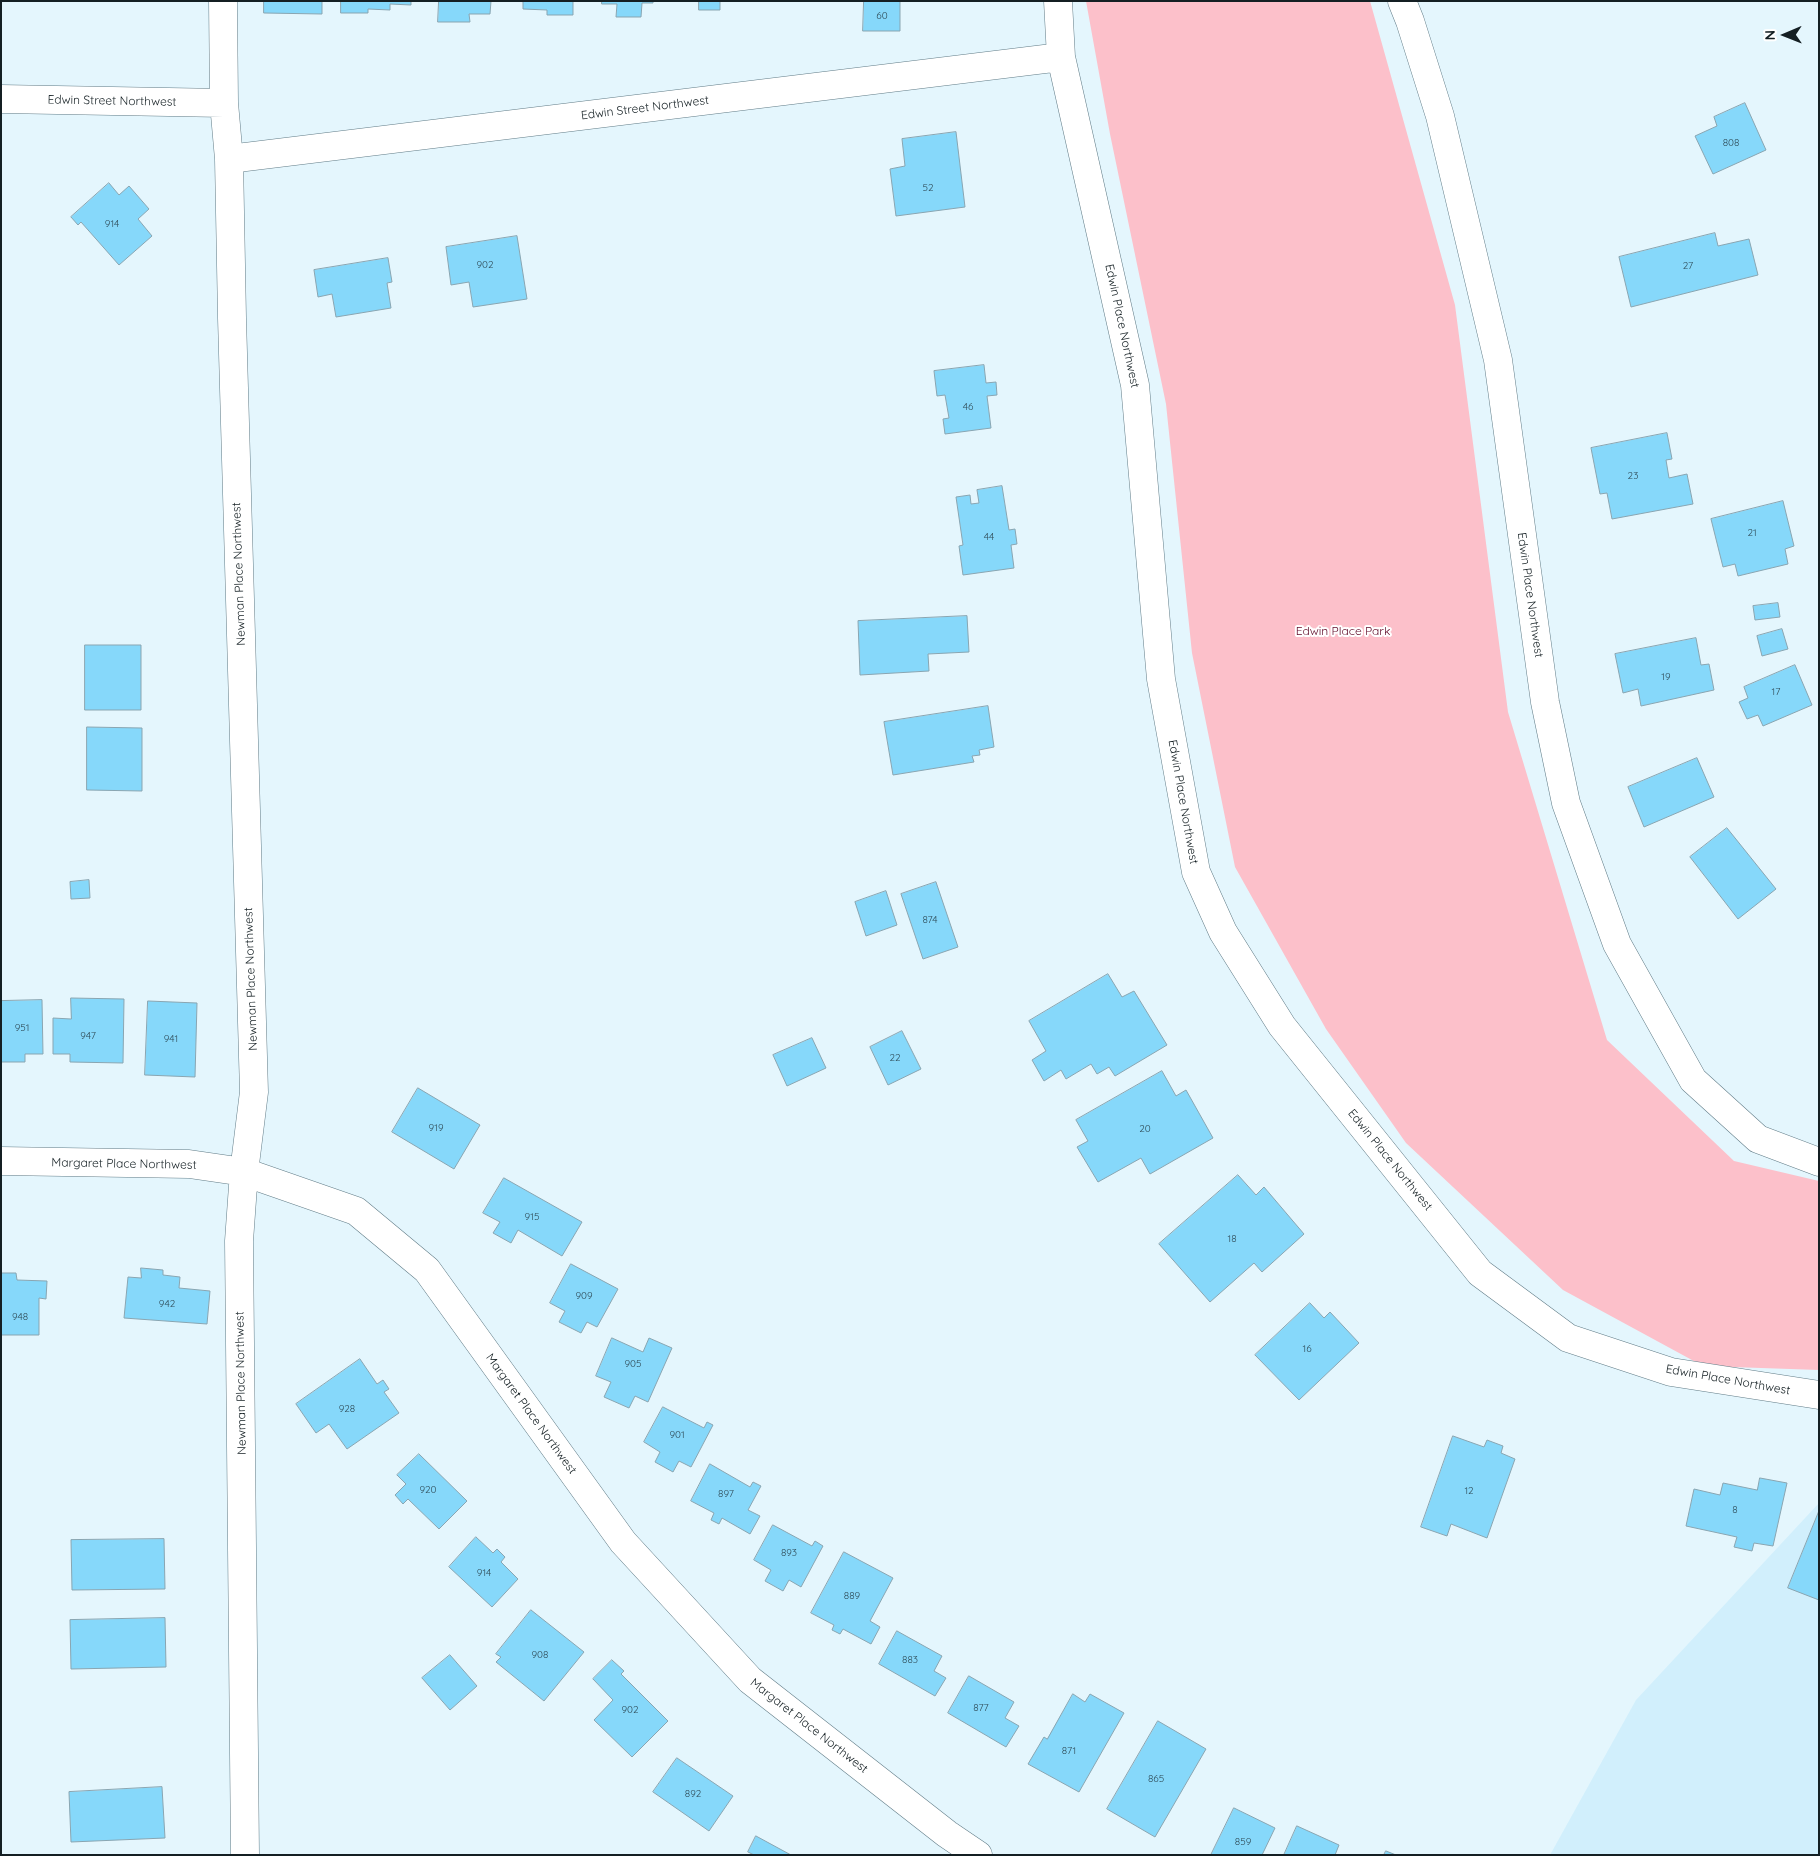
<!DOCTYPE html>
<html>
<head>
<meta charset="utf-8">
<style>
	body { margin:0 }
	#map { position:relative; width:1820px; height:1856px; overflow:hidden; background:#e4f6fd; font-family:Quicksand,sans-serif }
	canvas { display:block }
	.frame { position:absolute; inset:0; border:2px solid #141f23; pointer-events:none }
	.north { position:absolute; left:1760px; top:10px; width:50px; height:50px; -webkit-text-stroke:4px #fff; paint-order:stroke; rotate:269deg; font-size:14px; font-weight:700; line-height:20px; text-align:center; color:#141f23 }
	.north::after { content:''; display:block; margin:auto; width:18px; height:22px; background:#141f23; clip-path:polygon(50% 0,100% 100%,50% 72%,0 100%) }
</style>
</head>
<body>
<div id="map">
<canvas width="1820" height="1856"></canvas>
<div class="frame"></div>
<div class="north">N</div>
</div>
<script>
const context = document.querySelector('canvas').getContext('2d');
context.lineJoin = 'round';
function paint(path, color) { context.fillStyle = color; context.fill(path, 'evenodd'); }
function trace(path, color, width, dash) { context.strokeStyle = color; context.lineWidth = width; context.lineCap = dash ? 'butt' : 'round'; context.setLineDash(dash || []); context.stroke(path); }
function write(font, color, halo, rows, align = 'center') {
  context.font = font + ' Quicksand,sans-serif'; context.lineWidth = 4; context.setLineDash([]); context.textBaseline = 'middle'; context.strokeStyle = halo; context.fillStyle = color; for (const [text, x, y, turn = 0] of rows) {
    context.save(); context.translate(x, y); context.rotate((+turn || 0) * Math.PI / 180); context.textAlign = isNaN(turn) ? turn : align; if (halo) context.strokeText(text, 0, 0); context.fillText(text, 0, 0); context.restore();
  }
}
const built = new Path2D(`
	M1819,1503v352h-269l86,-155z`);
const green = new Path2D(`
	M1086,1h284l85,304 53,407 99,328 127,121 85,20v189l-116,-4 -140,-76 -157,-147 -80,-114 -91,-162 -43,-214 -26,-249 -56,-270z`);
const building = new Path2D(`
	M264,1h58v13l-58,-1z
	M341,1h70v4l-21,-1v6l-22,-1v4h-27z
	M439,1h52l-1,13h-21l1,8h-32z
	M508,1h65v14h-26v-5l-24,-1v-7z
	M602,1h51v2h-11l-1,14h-25l1,-13h-15z
	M699,1h21v9h-21z
	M864,1h36v30h-37z
	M1745,103l21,47 -53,24 -18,-38 22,-10 -3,-9z
	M956,132l9,75 -69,9 -6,-47 15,-3 -3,-27z
	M109,183l10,12 10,-9 20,23 -11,10 14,17 -33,29 -38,-43 -3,3 -7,-8z
	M1715,233l3,13 31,-7 9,36 -127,32 -12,-50z
	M517,236l10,63 -54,8 -4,-25 -18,3 -5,-38z
	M388,258l4,24 -5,1 4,25 -55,9 -4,-23 -14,3 -4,-27z
	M984,365l2,18 10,-1 1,13 -10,1 4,32 -46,6 -2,-15 6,-1 -4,-23 -8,1 -3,-25z
	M1667,433l5,26 -6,1 3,18 18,-4 6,30 -81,15 -5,-26 -7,1 -9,-46z
	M1002,486l7,44 6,-1 2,15 -6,1 3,23 -51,7 -4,-29 4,-1 -7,-48 14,-2 1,9 8,-1 -2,-13z
	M1783,501l11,45 -9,3 3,15 -50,12 -3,-12 -12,3 -12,-48z
	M1778,603l2,14 -25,3 -2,-14z
	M967,616l2,36 -41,2 1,17 -69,4 -2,-54z
	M1782,629l6,20 -26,7 -5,-20z
	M1696,638l5,27 8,-1 5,26 -73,16 -3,-17 -15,4 -8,-39z
	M85,645h56v65h-56z
	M1795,665l17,40 -49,21 -5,-11 -11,4 -8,-17 9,-4 -4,-11z
	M988,706l6,41 -15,3 1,5 -8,1 2,6 -81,13 -9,-53z
	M87,727l55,1v63l-55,-1z
	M1697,758l17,39 -70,30 -16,-40z
	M1727,828l49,61 -38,30 -48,-62z
	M89,880l1,18 -19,1 -1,-17z
	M936,882l22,65 -35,12 -22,-65z
	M886,891l11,34 -31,11 -11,-34z
	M1108,974l14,23 12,-6 33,54 -52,31 -6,-9 -12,7 -6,-10 -25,15 -5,-9 -17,11 -12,-21 14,-9 -17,-30z
	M71,998l53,1 -1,64 -53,-1v-8h-17v-36l18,1z
	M42,1000l1,54h-18v8h-24v-61z
	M148,1001l49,2 -2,74 -50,-2z
	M902,1031l19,38 -33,16 -18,-38z
	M812,1038l14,30 -39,18 -14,-31z
	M1162,1071l14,25 10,-6 27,48 -63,36 -9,-16 -43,24 -21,-35 11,-6 -12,-21z
	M418,1088l62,37 -26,44 -62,-37z
	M1238,1175l18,20 8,-8 40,47 -42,38 -8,-9 -44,39 -51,-58z
	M504,1178l78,44 -20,34 -44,-26 -7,13 -18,-10 7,-11 -17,-9z
	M571,1264l47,25 -21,38 -10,-5 -6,11 -22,-11 6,-11 -15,-8z
	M141,1268l22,2v5l17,2 -1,11 31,3 -3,33 -83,-6 4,-41 13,1z
	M1,1273h15l1,7 30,1 -1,18 -7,-1v37h-38z
	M1310,1303l14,15 6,-6 29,31 -60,57 -44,-45z
	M612,1338l31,14 6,-14 23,10 -24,54 -13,-6 -6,12 -25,-11 7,-15 -15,-6z
	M360,1359l17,25 6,-4 6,9 -5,3 15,21 -52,36 -18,-25 -13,9 -20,-29z
	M663,1407l41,21 3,-6 6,3 -22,42 -12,-6 -6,11 -18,-10 5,-10 -16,-10z
	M1453,1436l31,11 3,-7 16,6 -2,7 14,6 -28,79 -36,-14 -4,12 -26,-9z
	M419,1454l48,47 -28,28 -31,-30 -5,5 -8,-9 11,-11 -9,-9z
	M710,1464l40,23 3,-5 8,4 -13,24 12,6 -10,18 -28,-16 -3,6 -8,-4 3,-7 -23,-12z
	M1760,1478l27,5 -14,63 -19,-3 -2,8 -18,-4 3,-10 -51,-11 8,-37 26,6 3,-12 34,7z
	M1819,1511v89l-31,-12z
	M773,1525l39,21 3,-5 8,5 -22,41 -12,-7 -6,11 -18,-10 6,-11 -17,-10z
	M476,1537l17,16 4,-4 8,8 -4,5 17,17 -26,28 -43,-40z
	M164,1539l1,50 -93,1 -1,-50z
	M844,1552l49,26 -23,43 10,6 -9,17 -28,-15 -3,5 -8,-4 2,-5 -23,-12z
	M531,1610l53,42 -40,49 -48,-39 5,-5 -5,-3z
	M165,1618l1,49 -95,2 -1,-49z
	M897,1631l45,25 -8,15 12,7 -11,18 -56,-32z
	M450,1655l27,31 -27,24 -28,-32z
	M612,1660l12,11 -3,3 47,47 -36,36 -38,-37 19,-20 -20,-21z
	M969,1676l45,26 -9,16 14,8 -13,21 -58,-34z
	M1073,1694l12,8 5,-8 34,19 -45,79 -51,-28 16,-27 3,2z
	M1158,1721l48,28 -51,88 -48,-28z
	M677,1758l56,38 -24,35 -56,-39z
	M162,1787l3,51 -94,4 -2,-50z
	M1234,1808l41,20 -13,27h-51z
	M1297,1826l42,19 -4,10h-51z
	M756,1836l35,19h-37l-6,-3z
	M1386,1851l10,4h-12z`);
const minor = new Path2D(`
	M223,1l1,102 5,56 3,159 22,774 -10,80 -5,69 6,614
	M1058,1l3,56 74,328 26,294 35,193 27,60 59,94 198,247 88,65 103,34 148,23
	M1402,1l8,20 30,95 58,244 47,342 21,101 51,141 76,136 65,59 61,23
	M1,99l223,4
	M229,159l832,-102
	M1,1161l188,3 55,8 112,39 71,59 196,272 127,138 197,154 31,21`);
const numberNames = [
	["60",882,16],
	["808",1731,143],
	["52",928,188],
	["914",112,224],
	["902",485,265],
	["27",1688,266],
	["46",968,407],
	["23",1633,476],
	["21",1752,533],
	["44",989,537],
	["19",1666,677],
	["17",1776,692],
	["874",930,920],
	["951",22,1028],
	["947",88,1036],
	["941",171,1039],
	["22",895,1058],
	["919",436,1128],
	["20",1145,1129],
	["915",532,1217],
	["18",1232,1239],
	["909",584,1296],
	["942",167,1304],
	["948",20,1317],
	["16",1307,1349],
	["905",633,1364],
	["928",347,1409],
	["901",677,1435],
	["920",428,1490],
	["12",1469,1491],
	["897",726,1494],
	["8",1735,1510],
	["893",789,1553],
	["914",484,1573],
	["889",852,1596],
	["908",540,1655],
	["883",910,1660],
	["877",981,1708],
	["902",630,1710],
	["871",1069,1751],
	["865",1156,1779],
	["892",693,1794],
	["859",1243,1842]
];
const streetNames = [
	["Edwin Street Northwest",112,101,1],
	["Edwin Street Northwest",645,108,-7],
	["Edwin Place Northwest",1122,326,78],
	["Newman Place Northwest",239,574,-92],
	["Edwin Place Northwest",1530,595,82],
	["Edwin Place Northwest",1183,802,80],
	["Newman Place Northwest",251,979,-92],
	["Edwin Place Northwest",1390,1160,51],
	["Margaret Place Northwest",124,1164,1],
	["Edwin Place Northwest",1728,1380,10],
	["Newman Place Northwest",241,1383,-91],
	["Margaret Place Northwest",531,1414,54],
	["Margaret Place Northwest",809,1726,38]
];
const parkNames = [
	["Edwin Place Park",1343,631]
];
paint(built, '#d1effc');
paint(green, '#fcc0ca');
paint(building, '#86d8fa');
trace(building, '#89a5b1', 1);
trace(minor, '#617c87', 29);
trace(minor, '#fff', 28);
write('10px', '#304d59', null, numberNames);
write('12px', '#141f23', '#fff', streetNames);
write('12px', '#5e0927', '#fff', parkNames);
</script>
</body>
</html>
